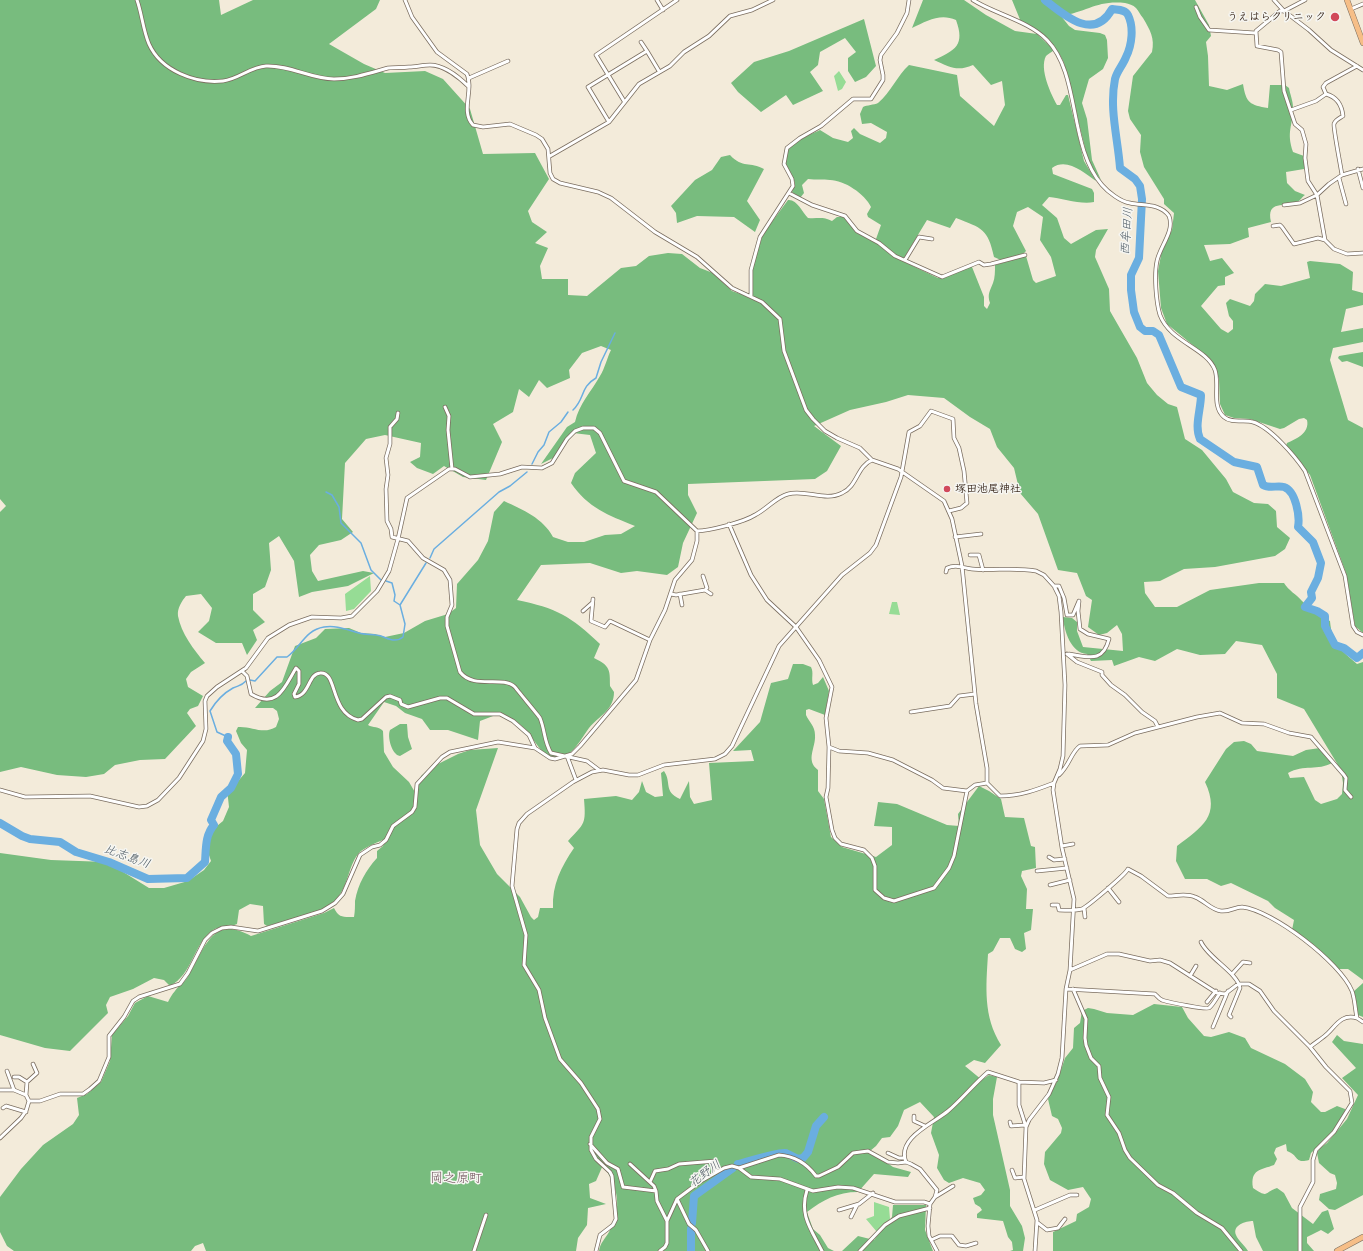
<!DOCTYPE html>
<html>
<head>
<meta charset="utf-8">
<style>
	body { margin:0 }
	canvas { display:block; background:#f3ebda }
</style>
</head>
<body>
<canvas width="1363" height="1251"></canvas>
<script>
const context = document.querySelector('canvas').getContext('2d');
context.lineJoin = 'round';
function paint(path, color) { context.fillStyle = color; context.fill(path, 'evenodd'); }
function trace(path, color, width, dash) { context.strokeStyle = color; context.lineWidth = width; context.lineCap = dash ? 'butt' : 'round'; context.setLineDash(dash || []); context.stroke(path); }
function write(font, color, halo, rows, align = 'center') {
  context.font = font + ' "Shantell Sans","Klee One",sans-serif'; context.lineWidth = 3; context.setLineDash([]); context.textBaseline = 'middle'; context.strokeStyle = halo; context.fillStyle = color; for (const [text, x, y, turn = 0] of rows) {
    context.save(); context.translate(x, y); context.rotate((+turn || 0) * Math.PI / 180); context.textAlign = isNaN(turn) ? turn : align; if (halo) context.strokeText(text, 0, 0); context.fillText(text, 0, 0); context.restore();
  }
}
const green = new Path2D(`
	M839,71l7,11 -4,7 -4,2 -4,-15z
	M370,576l1,15 -17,18 -8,2 -1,-17z
	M892,602h5l3,13 -11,-1z
	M874,1202l15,5 1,12 -13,13 -11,-13 8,-3z`);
const forest = new Path2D(`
	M0,0h219l2,15 32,-15h127l-4,9 -47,35 35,20 21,9 40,-2 18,8 27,30 13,45 52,-1 14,26 -21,32 4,11 15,10 -12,11 13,5 -8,18 2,13h26v16l19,1 34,-28 15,-2 13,-10 19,-3 14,1 18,14 13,5 19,18 20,7v-29l11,-35 25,-34c9,-1 14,12 20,18 10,1 14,-2 24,3l5,-4h8l12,16 21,11 16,13 44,21h4l26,-12 4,1 12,30v9l3,3 3,-6c-3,-9 0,-12 3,-20 2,-5 2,-12 2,-18l31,-9 7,24 3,3 20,-7 -5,-19 -11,-17 3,-23 -15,-10 -11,5 -4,14 13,25 -2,2 -21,8 -9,-4c-6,-28 -12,-29 -38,-39l-6,10 -23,-8 -23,38 -8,-3 -20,-16 5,-14 -13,-8 -1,-3 4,-7c-6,-13 -27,-27 -41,-27 -7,-1 -14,0 -22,-1l-6,6 2,8 -4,5 -8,-6 3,-9c-2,-6 -7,-11 -9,-17 -6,-21 21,-30 34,-36l13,8 15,4 5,-4 -2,-7 3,-3 6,6 20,9 6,-5 1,-6 -16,-9 -9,1 -2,-10 3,-7c4,-2 11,-2 15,-4 13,-11 19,-27 31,-38l48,10 3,21 34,30 11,-21 -3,-24 -11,4 -18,-20c-16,7 -23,2 -39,-5 22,-10 31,-15 22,-40 -16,-7 -29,1 -44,8l11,-28h41l22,15 29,16 22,3 17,16c-2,2 -6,4 -8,6 -7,13 5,38 11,49h3l6,-10h2l16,66 12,20c-12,-8 -29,-24 -44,-13l1,6 39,15 2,4v9c-13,3 -32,-4 -45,-5l-7,8 15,13 7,20 7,6 25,-14 12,-1 -12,21 -1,7 14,32 1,22 27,47 10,25 10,12 11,9 9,3 8,32 17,11 24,29 7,13 21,11 14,1 8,7 1,16 13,11 -5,11 -10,7 -60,11 -31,2 -24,12 -16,1 1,11 10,14h22l33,-17 49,-7h25c5,8 12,11 18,18 10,9 15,15 28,20 2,23 10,28 27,43l6,-2v318l-15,-11h-10l-46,-39 2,-10 -19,-12 -7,-7 -37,-18 -10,3 -14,-7h-22l-9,-18 1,-15c25,-19 44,-30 28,-64l21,-33 8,-7 10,-1 7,3 6,7 36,5 13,-6 14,-2 12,15c-14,8 -28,1 -44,10l2,5 14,-1 11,23 6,4 16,-5 5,-5 1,-11 -2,-13 -37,-61 -27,-11v-24l-15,-29 -26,-4 -11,13 -25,1 -23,-6 -22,12 -16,-4 -25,9 -2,-6 -21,1 -4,-7c-16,-1 -23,-23 -24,-37l9,1 5,4v9l6,16 40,4 -1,-17 -5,-9 -10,8 -8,2 -11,-8 4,-27 -6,-4 -9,-23 -19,-3 -20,-56 -18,-21 -6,-25 -17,-21 -7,-18 -20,-12 -26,-19 -36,-3 -22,7 -36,8 -36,16 27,20 -14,25 -12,8 -127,5v11l9,18 -14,30 -5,24 -11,8 -30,-4 -16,2 -31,-10 -49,2 -24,35c39,8 54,16 83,44l-6,14c16,8 16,11 16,28l4,6c0,18 -15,24 -25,36 -6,8 -13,21 -21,26 -23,13 -32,-14 -44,-26 -7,-7 -15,-11 -23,-15l-21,8 -2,19 -30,-10h-18l-8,-11 -17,-6 -9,-7 -12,-4 -16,23c5,3 11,1 15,6l1,21 9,15 16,15 7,12 5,-18 9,-8 28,-14 12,-4 28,-2 -22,62 4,35 17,29 23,23 11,20 3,3 4,-3 2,-9h13c-1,-23 8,-41 21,-60l-6,-7c17,-18 18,-17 16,-42l32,-3 16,4 7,-8 3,-11 4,11 9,5 8,-1 -2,-23 3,-2c8,12 -1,20 16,28l9,-18 1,16 4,7 18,-4 -3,-37 45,-2 -3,-11 -18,1 27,-29 11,-39 17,-4 5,-15h10l8,3c3,6 0,11 2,18l5,-2 5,-6 6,14 -4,24 -16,-6 -3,1v5c3,7 9,11 9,20 1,13 -10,25 3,35v21l6,8 7,38 11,10 34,10 16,-12v-18l-18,-1 4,-24 19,2 50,21 12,1 -1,-12 21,-28 10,5 12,8 4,18 19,1 7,28 4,1 1,21 -14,3 -1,5 6,13 -1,20h7l-2,21 -7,3 2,16 -4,3 -7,-3 -5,-11h-10l-7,13 -5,3c-2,33 -5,62 13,91l-16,18 -11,-3 -9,6 17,14 7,-5 8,2 -4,22v16l17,75v16l12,20 3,12 -2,13h-13l3,-1 -1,-8 -4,-5 -5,-16 -26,-3v-4l5,-4 -2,-3 -5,-3 -2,-6 8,-3 4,-5 -5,-7 -17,-5 -14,5 -5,-3 -7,-12 2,-13 -8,-22 3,-16 -14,-15 -16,8 -6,16 -8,11 -8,1 -6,8 -6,5 23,16 18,5 -3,5 -34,-3 -16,18c-21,0 -35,8 -51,20l6,17 7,6 8,13 6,3h-235c1,-8 6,-12 10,-19 14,-26 9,-44 -6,-67l-7,16 -7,3 1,14 16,6 -18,4 -1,17 -9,13 -2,13h-370l-3,-8 -8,3 -4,5h-177l-7,-5 -7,-14v-35l21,-28 22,-24 30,-21 6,-9 -2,-17 10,-4 14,-12 9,-21 2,-26 16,-19 7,-13 13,-7 20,6c2,-4 4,-8 7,-11 3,-5 9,-8 12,-13 17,-27 24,-65 64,-42l73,-23 10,-5c5,10 9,9 20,9 1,-6 1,-11 1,-16 3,-17 11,-31 22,-43v-7l6,-5 2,-7c-7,3 -17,7 -24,12 -14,12 -11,39 -30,53 -18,12 -43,16 -64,22l-3,-2 -1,-18 -13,-2 -11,6 -2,14c-7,3 -16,1 -24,6 -20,14 -20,44 -43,56l-6,-6 -10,-2 -21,11 -23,8 -4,8 2,8 -38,38 -25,-3 -45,-13v-182l51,7 56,2 42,26h15l24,-7 16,-11 7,-9 -3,-9 -4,-5 2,-12 17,-14 6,-14 -2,-18 4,-5 8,-4 6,-7 2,-23 -6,-7 -5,-12 2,-4c14,-1 25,8 38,0l3,-8 -2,-8 -4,-3h-18l15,-17 12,-9 13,-36 21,-8 9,-9 24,-1 12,5 14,1 10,3 19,-4 21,-12 23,-7 8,-6 1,-24 21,-24 10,-19 6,-29 10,-11c19,9 39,17 49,36l15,5h16l21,-7 16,-1 14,-8c-27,-11 -47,-18 -64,-43l4,-10 21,-20 -6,-18 -17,-2 -16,23 -16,8 26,-37 8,-5c4,-18 16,-30 25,-46 5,-8 7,-18 11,-26l-10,-4 -19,7 -13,17 1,8 -23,10 -8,-8 -10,17 -10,-8 -6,23 -20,12 9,18 -16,38 -23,-3 -19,-11 -11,8 -16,-6 -7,-6 10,-5 1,-14 -36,-8 -19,4 -21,24 -3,56 11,13 -12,8 -22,5 -9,10 2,16 6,10 45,-10 11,2 -26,13 -36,6 -13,5 -5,-36 -15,-25 -10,7 2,27 -6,17 -12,7v16l12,12 -12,8 4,10 -10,15 -5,-12h-26l-18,-11 11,-11 3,-13 -11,-14 -15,2c-4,5 -9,12 -8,20 3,17 16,34 27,47l-14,9 -5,7 2,8 15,9 -5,10 -8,3 -3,4 9,13 -31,33 -25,1 -25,5 -11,9 -18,3 -29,-2 -36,-8 -21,5v-260l6,-6 -6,-7z
	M1012,0h183l14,25 2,11 -5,6 2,14 1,30 18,4 16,-6c3,19 7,21 25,24l2,-23h15l4,3c1,6 4,13 4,19 0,20 -7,24 0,45l11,4v13l-18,3 1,11 8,8 10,4c-3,2 -5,6 -8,7 -12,6 -31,-3 -26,20l-23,6 1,9 -19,7 -26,1 6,16 12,-3 12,15 -9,4v8l-7,1 -17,20 20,23 7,4 5,-4v-8l-4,-5 -3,-13 4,-4 20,7 4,-5 1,-7 10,-10 16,2 29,-8 -3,-16 3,-1 30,3 13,8 -1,18 11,3v12l-17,4 -5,23 22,-4v14l-30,6 -3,12 18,60 15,8v205l-8,-7 -9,-53 -36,-98 -24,-29 1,-3c9,-4 23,-10 20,-23l-3,-2 -5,1 -15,9 -4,1 -30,-10 -16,-1 -9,-3 -5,-11 -1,-25 -8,-19 -44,-36 -6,-16 -3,-37 4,-21 10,-20 2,-17 -10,-9v-5l-20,-32 -4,-15 1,-17 -11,-16 -2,-8 5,-35 19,-24c3,-14 -2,-22 -9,-34 -3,-3 -4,-7 -7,-10 -3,-3 -7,-4 -11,-5 -28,-3 -38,9 -64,13l8,10 6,4 25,3 5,2 2,5 1,18 -5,11 -14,10 -7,24 5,16 5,41 9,20 -9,-11 -4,-9 -24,-97c-9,-21 -22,-31 -43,-41z
	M864,19l12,47 -10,11 -11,5 -7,-11v-13l8,-6 -11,-14 -25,14 -2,13 -8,7 13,19 -30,14 -7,-10 -25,17 -23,-20 -7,-9 23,-21 35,-11z
	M730,155c13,14 20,6 34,14l-17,32 13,19 -5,12 -21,-15 -37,-1 -20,7 -1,-10 -5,-7 24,-26 17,-10 9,-13z
	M1363,352v15l-16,-6 -5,1 -4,-4 1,-2z
	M400,724h7l1,13 4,12 -12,7c-8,-1 -13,-19 -10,-26z
	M1363,983v34l-5,-2 -5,-23z
	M1154,1004l28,3 6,11 16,18 7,1 18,-5 16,6 6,10 34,16 20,15 8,13 -2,10 10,10h4l12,-6 8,3 1,2 -10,18 -25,24 -2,7c-15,4 -10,-5 -22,-9l-1,-7 -10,4 -2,5 3,6 -3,6c-13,5 -24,4 -21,23 16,11 11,4 24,0l7,5 8,15 21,16 9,-12 6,-2 6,19 -6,5 -7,-4 -14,7v6l7,8h-51l-7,-14 -3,-16c-7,0 -21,4 -17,14 2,5 9,11 12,16h-195v-19l23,-11 1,-7 12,-7 2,-8 -8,-12 -15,3 -18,-10 -6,-16 1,-12 16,-19 1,-5 -4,-9 -6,-3 -4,-17 10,-20 7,-21 8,-10 1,-20 6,-5 2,-12 6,-3 6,1 13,4 26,2z
	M1337,1035l7,6 19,3v151l-28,15 -6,-1 -10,-9 1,-6 16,-5 1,-6 -2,-8 -5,-2 -11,-10 -2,-10 3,-5 7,-5 20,-24 11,-24 -16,-17 14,-10 -24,-26z
	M893,1205h33l-1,25 8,21h-91l16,-15 16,4 18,-23z`);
const stream = new Path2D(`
	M573,410c12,-11 7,-23 23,-32l5,-16 14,-29
	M532,464l6,-12 6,-7 5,-13 12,-10 7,-10
	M326,492l6,3 7,12 2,16 20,20 10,27 10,10
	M430,558l4,-9 8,-7 57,-50 11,-6 17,-14
	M386,581l6,2 3,12 -1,6 6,4
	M250,680l5,1 22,-24h10c14,-10 18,-27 37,-30 13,-2 23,3 35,6 7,2 15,1 22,3 7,3 15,7 22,1l2,-13 -5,-19 26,-42
	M228,737l-11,-5 -7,-21c6,-10 12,-17 23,-23 7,-3 8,-2 13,-7`);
const river = new Path2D(`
	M1045,0c19,15 49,42 67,9 6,1 13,0 16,6 6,12 4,30 -2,42 -3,8 -9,14 -11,22 -6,30 3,60 5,89l15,11 5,7 2,13 -3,59 -8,17v15l3,22 6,15 5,4h8l6,4 22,52 20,8c0,14 -7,31 -1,44l34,23 23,5 6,18c7,4 14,0 21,2 12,4 16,30 14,40l15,15 8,21 -3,15 -7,14 1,6 -7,9 12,4 8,5v10l10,19 9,3 13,10 6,-5
	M0,823l22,13 8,3 30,3 16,10 33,10 39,17 39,-1 18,-16c1,-13 0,-27 9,-37l-3,-5 10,-23 10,-9 7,-14 -2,-20 -9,-13 1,-4
	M788,1154l10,5 5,-1 5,-6 8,-26 8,-9
	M738,1164c8,-2 42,-13 48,-11
	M692,1223l2,-27 39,-28
	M691,1229v22`);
const street = new Path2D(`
	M137,0c5,14 6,30 12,44 12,27 47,40 74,37 16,-2 27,-14 43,-15 24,-1 45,13 68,13 19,0 36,-6 54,-11 7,-1 14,0 21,-1 7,0 14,-2 21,-2 14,0 30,13 39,22
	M405,0l7,17 25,35 30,22c7,16 -7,37 6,51l10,2 27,-3 26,11 6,4 6,10 2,24 3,6 7,4 38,9 13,6 44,34 42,25 35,31 30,14 18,17 4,32 22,59 7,9 12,12 12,7 23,10 12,12 26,9 46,32 8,18 10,47 14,138 11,64v15
	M657,0l6,10
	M973,0c22,14 56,21 74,40 34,35 21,106 55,145 6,7 19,17 28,18 13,3 30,0 39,13 6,15 -9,30 -12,45 -3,14 -1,41 3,54 10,27 47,33 55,55 5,14 -4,36 9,47 8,7 20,2 29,5 17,5 42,34 52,49l40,105 8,50 4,6 6,3
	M1274,0l10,11 25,19 22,20 32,20
	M1305,0l-21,11h-4l-24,20 1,15 21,4 3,2 3,39 11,33 7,6 4,14 -1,14 3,23 9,14 8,45 9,9 13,5 16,-1
	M1196,7l4,10 9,13 46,3
	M1351,9l12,-5
	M641,42l6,9
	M469,78l39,-17
	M624,101l-28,-46 81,-55
	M1291,110l25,-9 10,-7
	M609,122l-21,-35 59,-36 12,20
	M550,156l59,-34 30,-38 31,-18 14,-14 25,-16 21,-20 22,-6 21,-10
	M1358,169l5,19
	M1342,175c-1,-7 -9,-48 -8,-51 1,-4 6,-6 9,-8 -1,-10 -6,-19 -17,-22l-3,-7 3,-4 31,-17
	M1339,178l7,26
	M789,193l23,12 33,11 12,15 22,12 16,13 47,21 37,-15 5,3 7,-1 34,-9
	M1284,205l16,-2 17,-8 12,-11 13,-9 21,-6
	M1273,226l7,-1 2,2 12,17 24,-6 7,2
	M905,260l14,-23 13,2
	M751,296v-26l9,-33 33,-51 -1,-7 -8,-15 3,-16 13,-10 21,-12 32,-27h18l12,-19v-5l-3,-15 1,-5 16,-22 10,-20 2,-13
	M445,407l4,9 -1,14 4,39
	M398,413l-1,6 -7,8v17l-4,14 2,17 -2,14 1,32 4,8 1,8 16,4 15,17 21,12 6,10 2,25 -5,12v9l13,46c14,18 42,3 55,15 2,3 24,29 25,31 5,12 4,24 11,35l36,8 12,9
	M729,524l22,51 16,25 29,27 23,33 13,27 -6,31 3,29 -1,41 -2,9 6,33 3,8 6,6 23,6 8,8 3,8v24l9,8 10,3 40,-13 15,-20 5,-12 13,-65
	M955,537l26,-3
	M970,555h9l4,15
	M946,572l1,-4c9,-4 16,0 25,1 21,2 43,-2 64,2l8,4 10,11 5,10 2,16 4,73 -2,71 -3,13 -6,14 -1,7 9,58 12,51 -4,71 -4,19 -4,69 -4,16 -9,20 -20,26 -3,7 -2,52 13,41 -2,31
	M703,576l4,12 -2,2
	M1054,586h5l5,12 3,17h6l6,-14 -1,10 2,18 8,5 21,5c-6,24 -20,18 -40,15
	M671,594l5,1 29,-5 6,4
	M680,594l2,11
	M593,599l-2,22 14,6 5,-6 40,19
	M583,611l9,-8
	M1067,654l10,8 25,10v3l9,10 14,10 17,17 13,9 3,6
	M242,671l5,5 4,18c27,16 34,-8 45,-26l3,3v13l-5,10 1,3c15,-2 13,-23 25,-24 18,-2 9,39 38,47l4,-1 24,-22 4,-1 10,4 1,4 7,3 32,-9h7l27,16h26l13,7 16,14 6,13 15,10 5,1 17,-5 8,-8 56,-66 14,-40 15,-30 10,-30 17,-20 5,-19v-10
	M911,712l39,-6 9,-10 16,-2
	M829,747l10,4 29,2 25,7 39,20 11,8 24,3 8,-6 12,-2 13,13c20,0 36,-6 54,-13
	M567,756l9,24
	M1059,775c11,-10 12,-23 21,-29l28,-1 27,-12 62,-16 23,-4 22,10 22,1 25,9 22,4 33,38 2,3 -1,12 6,7
	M0,790l25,7 65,-1 49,11 8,-1 11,-6 21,-22 24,-37 3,-12 -1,-28 2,-5 10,-9 29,-19 22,-30 21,-13 23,-8 29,1 11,-2 25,-25 12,-20 9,-32 9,-41 42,-29h6l15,8 30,-3 22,-7 20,1 10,-5 15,-24 8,-8 8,-3h11l6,5 24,48 32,11 41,39c12,0 47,-9 58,-16 12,-6 21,-18 33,-21 18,-5 37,8 54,-1 15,-6 15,-27 30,-33
	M1062,846l11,-2
	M1049,857l5,3 11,-1
	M1037,871l30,-3
	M1050,885l20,-5
	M1108,888l11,14
	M1052,905h6l1,5c8,0 15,1 23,-1 6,-3 43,-34 46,-40l13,7 27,20c9,0 18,-3 27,1 9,3 16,13 26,14 8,1 14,-4 21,-4 30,3 98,55 110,84 3,8 3,18 5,27l6,4
	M1084,908l1,9
	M1201,942c7,16 37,31 39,46l-11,27 2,2
	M1070,970l37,-16h12l31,7 10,-1 10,3 47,30 8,1 13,-10h11l11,7 14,20 36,36 16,20 24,24 2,12 -18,29 -18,18 -3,10v22l-13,25v44
	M1233,973l10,-11 7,1
	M1190,976l6,-10
	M1066,989l89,5c2,2 4,5 7,6 5,2 45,10 47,8 4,-3 8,-11 11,-15
	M1073,989l13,30 -1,19 1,7 5,13 8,8 1,12 9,19 -2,18 12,18 6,17 5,8 28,27 15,8 24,20 25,15 19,23
	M1207,1002l9,-11
	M1213,1027l15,-36
	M1310,1047c6,-5 13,-9 18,-14 9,-9 14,-19 29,-15
	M7,1071l7,19 12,5 3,6
	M14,1077h5l8,5 -1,13
	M27,1082l10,-9 -4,-9
	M1019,1082v23l7,22
	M0,1090h14
	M3,1108l3,-2 20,6
	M914,1116v5l11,5
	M1010,1122l1,4 14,-1
	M0,1138l21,-20 5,-7 3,-10h11l20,-7h23l7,-5 9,-8 10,-24v-21l15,-19 9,-16 6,-4 41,-13 8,-11 17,-33 7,-7 10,-5 9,-1 27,4 64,-20 13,-8 8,-9 17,-39 12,-8 8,-2 6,-5 7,-14 19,-14 3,-5 2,-23 25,-27 8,-5 48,-10 37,6
	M590,1144l17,19 11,6 5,18 33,4 1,10 10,20
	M888,1153l11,5h5
	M906,1162c-10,-24 28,-39 42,-51 14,-12 25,-26 40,-39l31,10 25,1 12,-3
	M630,1164l24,22 2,5
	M739,1168l12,9 29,2 33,12 25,-4 15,1 42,14h29l6,2
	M1012,1170l3,8 9,-1
	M650,1182l5,-11 13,-2 11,-5 37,-3v11
	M807,1190c-8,25 4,39 15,61
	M935,1197l18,-11
	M677,1199l12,25 7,6 12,21
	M839,1210l20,-6 14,-11
	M1035,1210l35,-15h7
	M851,1217l6,-12
	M1038,1223l9,7 11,-2 7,-9
	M931,1240l9,-4h12l7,9 7,1 10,-3
	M474,1251l12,-36
	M596,1251l4,-16 13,-10 3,-6 -4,-43 -2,-4 -14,-13 -5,-9v-13l9,-18 -2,-10 -17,-26 -21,-24 -15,-41 -6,-28 -15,-25 2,-30 -14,-49 5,-57 2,-6 8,-9 46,-32 19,-10 11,-2 26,5h9l26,-10 51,-6 10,-5 7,-8 47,-100 63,-71 28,-22 6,-8 25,-68 8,-45 11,-6 11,-15 22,8 1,19 5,10 5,23 3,32 -6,5 -12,3
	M660,1251l5,-4 2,-4v-22l10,-22 24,-18 23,-13 8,-2 7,2 40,-13c16,1 28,9 37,21h3l19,-9 15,-14 15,-2 20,11 10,1 8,-1 5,2 9,5 17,21 -2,7 -5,7 -2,22 1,10 8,15
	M860,1251l25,-26 14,-9 31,-8`);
const primary = new Path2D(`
	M1347,0l16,43
	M1337,1251l26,-14`);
const markers = [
	[1335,17,5,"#d1495b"],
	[947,489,4,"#d1495b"]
];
const poiNames = [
	["うえはらクリニック",1326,17],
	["塚田池尾神社",955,489,"left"]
];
const waterNames = [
	["西牟田川",1127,231,-86],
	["比志島川",127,857,20],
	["花野川",705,1174,-37]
];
const quarterNames = [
	["岡之原町",456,1179]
];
paint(green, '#96dc95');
paint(forest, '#78bc7e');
trace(stream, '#6aaee0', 1.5);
trace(river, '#6aaee0', 8);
trace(street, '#7b6e60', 4.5);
trace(primary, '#7b6e60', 6);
trace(street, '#fff', 3);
trace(primary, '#f6be87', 5);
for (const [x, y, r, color] of markers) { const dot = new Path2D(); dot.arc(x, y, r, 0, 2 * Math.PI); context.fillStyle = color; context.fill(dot); trace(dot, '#f6f6f2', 1.5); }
write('bold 11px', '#3b2a1e', '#f6f6f2', poiNames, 'right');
write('italic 12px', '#4b5862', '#f6f6f2', waterNames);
write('13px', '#72565e', '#f6f6f2', quarterNames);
</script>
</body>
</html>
